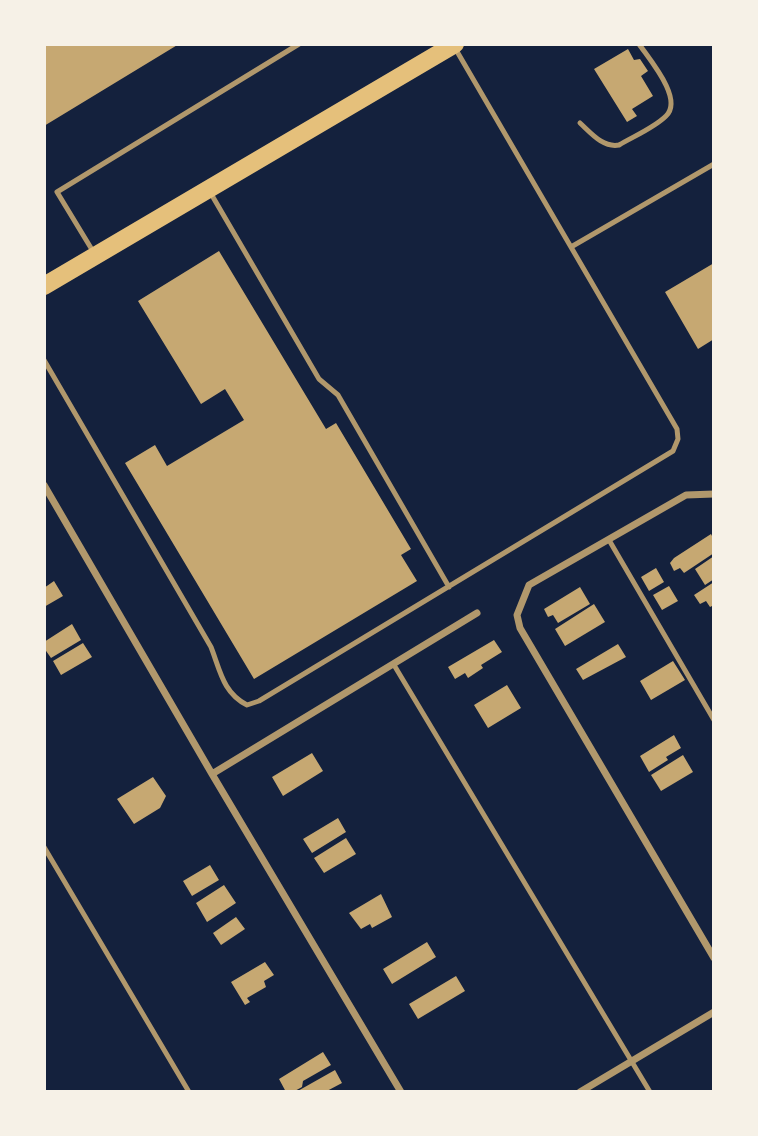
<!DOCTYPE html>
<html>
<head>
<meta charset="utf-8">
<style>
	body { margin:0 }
	#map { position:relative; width:758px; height:1136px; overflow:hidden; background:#14213d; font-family:"DejaVu Sans",sans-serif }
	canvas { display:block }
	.frame { position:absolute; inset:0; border:46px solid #f6f1e7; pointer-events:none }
</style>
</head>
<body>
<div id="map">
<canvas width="758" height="1136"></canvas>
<div class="frame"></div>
</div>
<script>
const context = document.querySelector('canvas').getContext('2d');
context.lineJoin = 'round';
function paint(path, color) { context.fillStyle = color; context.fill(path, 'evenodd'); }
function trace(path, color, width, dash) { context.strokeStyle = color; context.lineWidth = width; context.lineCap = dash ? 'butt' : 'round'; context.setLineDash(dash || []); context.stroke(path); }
const building = new Path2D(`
	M44,44h135l-135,82z
	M628,49l6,11 6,-1 8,12 -7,5 12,20 -21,13 5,7 -10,6 -33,-53z
	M219,251l107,178 10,-6 75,126 -10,6 16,26 -163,98 -129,-216 30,-18 12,21 77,-46 -19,-31 -24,15 -63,-103z
	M714,263v76l-16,10 -33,-57z
	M711,534l3,6v13l-30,20 -4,-5 -6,3 -4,-8 4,-5z
	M714,556v23l-9,6 -10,-16z
	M656,568l8,14 -15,9 -8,-14z
	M54,581l9,15 -19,11v-19z
	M714,582v23l-4,2 -4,-6 -6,3 -6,-9z
	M669,586l9,15 -16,9 -9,-15z
	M580,587l10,17 -32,19 -5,-8 -5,2 -4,-8z
	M594,604l11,18 -40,24 -10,-17z
	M72,624l9,16 -30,18 -7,-10v-6z
	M494,640l8,12 -21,13 2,3 -15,10 -3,-5 -10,6 -7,-12z
	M83,643l9,14 -31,18 -8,-14z
	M618,644l8,13 -43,23 -7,-11z
	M673,661l12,19 -34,20 -11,-19z
	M507,685l14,23 -33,20 -14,-23z
	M674,735l7,13 -15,9 2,3 -19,12 -9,-16z
	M312,753l11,18 -40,25 -11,-19z
	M683,755l10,17 -32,19 -10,-16z
	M153,777l13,19 -6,12 -26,16 -17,-25z
	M338,818l8,14 -34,21 -9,-14z
	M346,838l10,16 -32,19 -10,-15z
	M210,865l9,15 -27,16 -9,-15z
	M224,885l12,18 -29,19 -11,-19z
	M381,894l11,23 -20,11 -2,-4 -9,5 -12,-16z
	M236,917l9,12 -24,16 -8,-12z
	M427,942l9,15 -44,27 -9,-15z
	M265,962l9,13 -10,6 2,6 -19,11 3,4 -5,3 -14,-23z
	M456,976l9,15 -47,28 -9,-15z
	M323,1052l8,13 -28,16 -1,6 -9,5h-7l-7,-13z
	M335,1070l7,13 -17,9h-29z`);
const service = new Path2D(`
	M580,123c11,10 23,25 39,22 15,-9 35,-17 47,-29 18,-17 -17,-57 -27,-72
	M210,192l109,187 19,16 111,192
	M571,247l143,-83
	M94,253l-37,-61 242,-148
	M44,360l167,287c9,23 12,46 36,58l12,-4 414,-250 5,-12 -1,-10 -222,-381
	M609,540l105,180
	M394,665l256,427
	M44,847l145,245`);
const minor = new Path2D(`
	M44,485l168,289 189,318
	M714,494l-28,1 -157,90 -12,30 3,13 194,330
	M212,774l265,-161
	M580,1092l134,-80`);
const primary = new Path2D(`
	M44,286l411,-242`);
paint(building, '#c6a872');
trace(service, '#b1986c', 5);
trace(minor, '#b1986c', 7);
trace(primary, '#e5c07b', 18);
</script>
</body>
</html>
